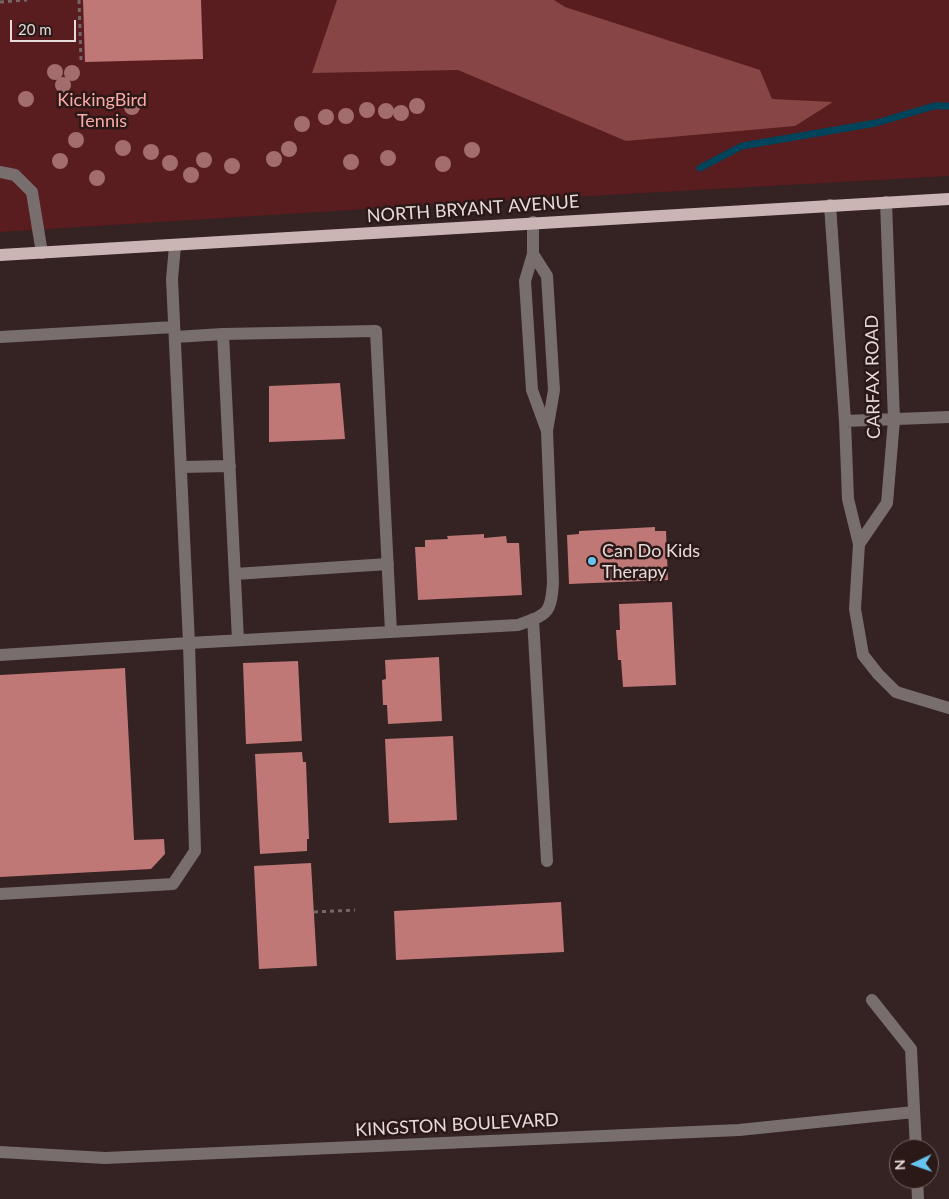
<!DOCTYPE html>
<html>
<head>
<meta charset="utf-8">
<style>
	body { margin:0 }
	#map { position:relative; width:949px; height:1199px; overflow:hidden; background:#352222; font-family:Lato,sans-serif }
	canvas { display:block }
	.north { position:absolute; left:889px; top:1139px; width:50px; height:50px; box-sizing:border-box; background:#2b1918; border:1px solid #766666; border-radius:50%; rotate:267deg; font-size:14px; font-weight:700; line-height:20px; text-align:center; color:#e7dada }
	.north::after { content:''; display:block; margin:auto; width:18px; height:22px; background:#66c4ef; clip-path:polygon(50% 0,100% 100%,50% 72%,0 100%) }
	.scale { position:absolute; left:10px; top:20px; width:66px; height:22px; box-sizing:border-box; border:2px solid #e7dada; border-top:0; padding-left:6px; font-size:15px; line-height:18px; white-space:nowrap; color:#e7dada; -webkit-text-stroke:4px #2b1918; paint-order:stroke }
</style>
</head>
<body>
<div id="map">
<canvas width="949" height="1199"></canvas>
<div class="north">N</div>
<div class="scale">20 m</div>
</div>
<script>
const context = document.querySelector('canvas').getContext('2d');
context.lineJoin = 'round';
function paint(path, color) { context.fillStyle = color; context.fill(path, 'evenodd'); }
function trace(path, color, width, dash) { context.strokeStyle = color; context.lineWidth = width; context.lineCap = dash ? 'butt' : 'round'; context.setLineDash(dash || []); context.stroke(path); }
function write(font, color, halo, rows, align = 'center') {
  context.font = font + ' Lato,sans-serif'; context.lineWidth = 5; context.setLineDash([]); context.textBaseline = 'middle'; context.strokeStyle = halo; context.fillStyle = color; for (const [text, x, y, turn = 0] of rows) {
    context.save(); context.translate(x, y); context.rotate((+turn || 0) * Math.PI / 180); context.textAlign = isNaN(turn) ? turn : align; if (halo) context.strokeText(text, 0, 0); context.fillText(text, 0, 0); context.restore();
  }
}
const green = new Path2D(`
	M0,0h949v176l-486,27 -463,29z`);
const forest = new Path2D(`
	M337,0h217l11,7 195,63 12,29 61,3 -38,24 -169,15 -168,-71 -146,3z`);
const stream = new Path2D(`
	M700,168l42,-22 134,-23 58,-17h15`);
const building = new Path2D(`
	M83,0h118l2,59 -118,3z
	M340,383l5,56 -76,3v-56z
	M655,527v4h11l2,49 -99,4 -2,-49 12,-1v-3z
	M484,534v4l22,-2 1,7h12l3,52 -104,5 -3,-53h10v-7l23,-1 -1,-3z
	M672,602l4,83 -53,2 -2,-27h-3l-2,-30h4l-1,-26z
	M439,657l3,64 -54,3 -1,-19h-4l-1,-25 4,-1 -1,-19z
	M298,661l4,80 -56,3 -3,-81z
	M125,668l9,172 30,-1 1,15 -14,15 -151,8v-202z
	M453,736l4,84 -68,3 -4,-84z
	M302,752l1,10h3l3,77h-2v12l-47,3 -5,-100z
	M311,863l6,103 -58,3 -5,-103z
	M561,902l3,50 -168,8 -2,-49z`);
const path = new Path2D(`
	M79,0l2,60
	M0,2l27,-2
	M314,912l41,-2`);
const minor = new Path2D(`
	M0,172l15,3 17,17 10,61
	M830,205l15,216 3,78 11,45 -4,65 8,46 15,19 18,18 53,16
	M533,222v32
	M0,337l174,-10
	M175,337l48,-3
	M845,421l104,-4
	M181,467l49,-1
	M859,544l28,-41 7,-83 -8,-218
	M235,574l153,-10
	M533,619l14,242
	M238,640l-15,-306 153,-3 15,301
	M0,655l189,-12 -17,-364 3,-33
	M0,894l173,-10 22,-33 -6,-208 329,-18c29,-11 33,-10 35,-43l-6,-151 7,-41 -7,-114 -14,-22 -8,27 7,109 15,41
	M872,1000l39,49 5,100
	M0,1152l105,6 634,-28 175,-18
	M917,1179l1,20`);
const major = new Path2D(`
	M0,255l949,-56`);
const trees = [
	[55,72],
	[72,73],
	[63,85],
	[26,99],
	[417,106],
	[132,107],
	[367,110],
	[386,111],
	[401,113],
	[346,116],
	[326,117],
	[302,124],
	[76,140],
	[123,148],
	[289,149],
	[472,150],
	[151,152],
	[388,158],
	[274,159],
	[204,160],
	[60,161],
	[351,162],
	[170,163],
	[443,164],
	[232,166],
	[191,175],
	[97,178]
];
const markers = [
	[592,561,5,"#66c4ef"]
];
const parkNames = [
	["KickingBird",102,100],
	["Tennis",102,121]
];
const streetNames = [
	["NORTH BRYANT AVENUE",473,209,-4],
	["CARFAX ROAD",873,377,-91],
	["KINGSTON BOULEVARD",457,1125,-3]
];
const poiNames = [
	["Can Do Kids",602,551],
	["Therapy",602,572]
];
paint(green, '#591c1f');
paint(forest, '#874545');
trace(stream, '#00445c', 7);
paint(building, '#c07877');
trace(path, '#766', 3, [4, 4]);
trace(minor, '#786e6e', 12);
trace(major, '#cab5b4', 12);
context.fillStyle = '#a26d6c';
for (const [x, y] of trees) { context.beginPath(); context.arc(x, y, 8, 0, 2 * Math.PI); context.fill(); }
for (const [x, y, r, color] of markers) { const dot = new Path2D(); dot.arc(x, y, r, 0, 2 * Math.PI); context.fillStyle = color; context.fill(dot); trace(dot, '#2b1918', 2); }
write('18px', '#fbaaa8', '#2b1918', parkNames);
write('18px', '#e7dada', '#2b1918', streetNames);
write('18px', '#e7dada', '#2b1918', poiNames, 'left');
</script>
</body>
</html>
